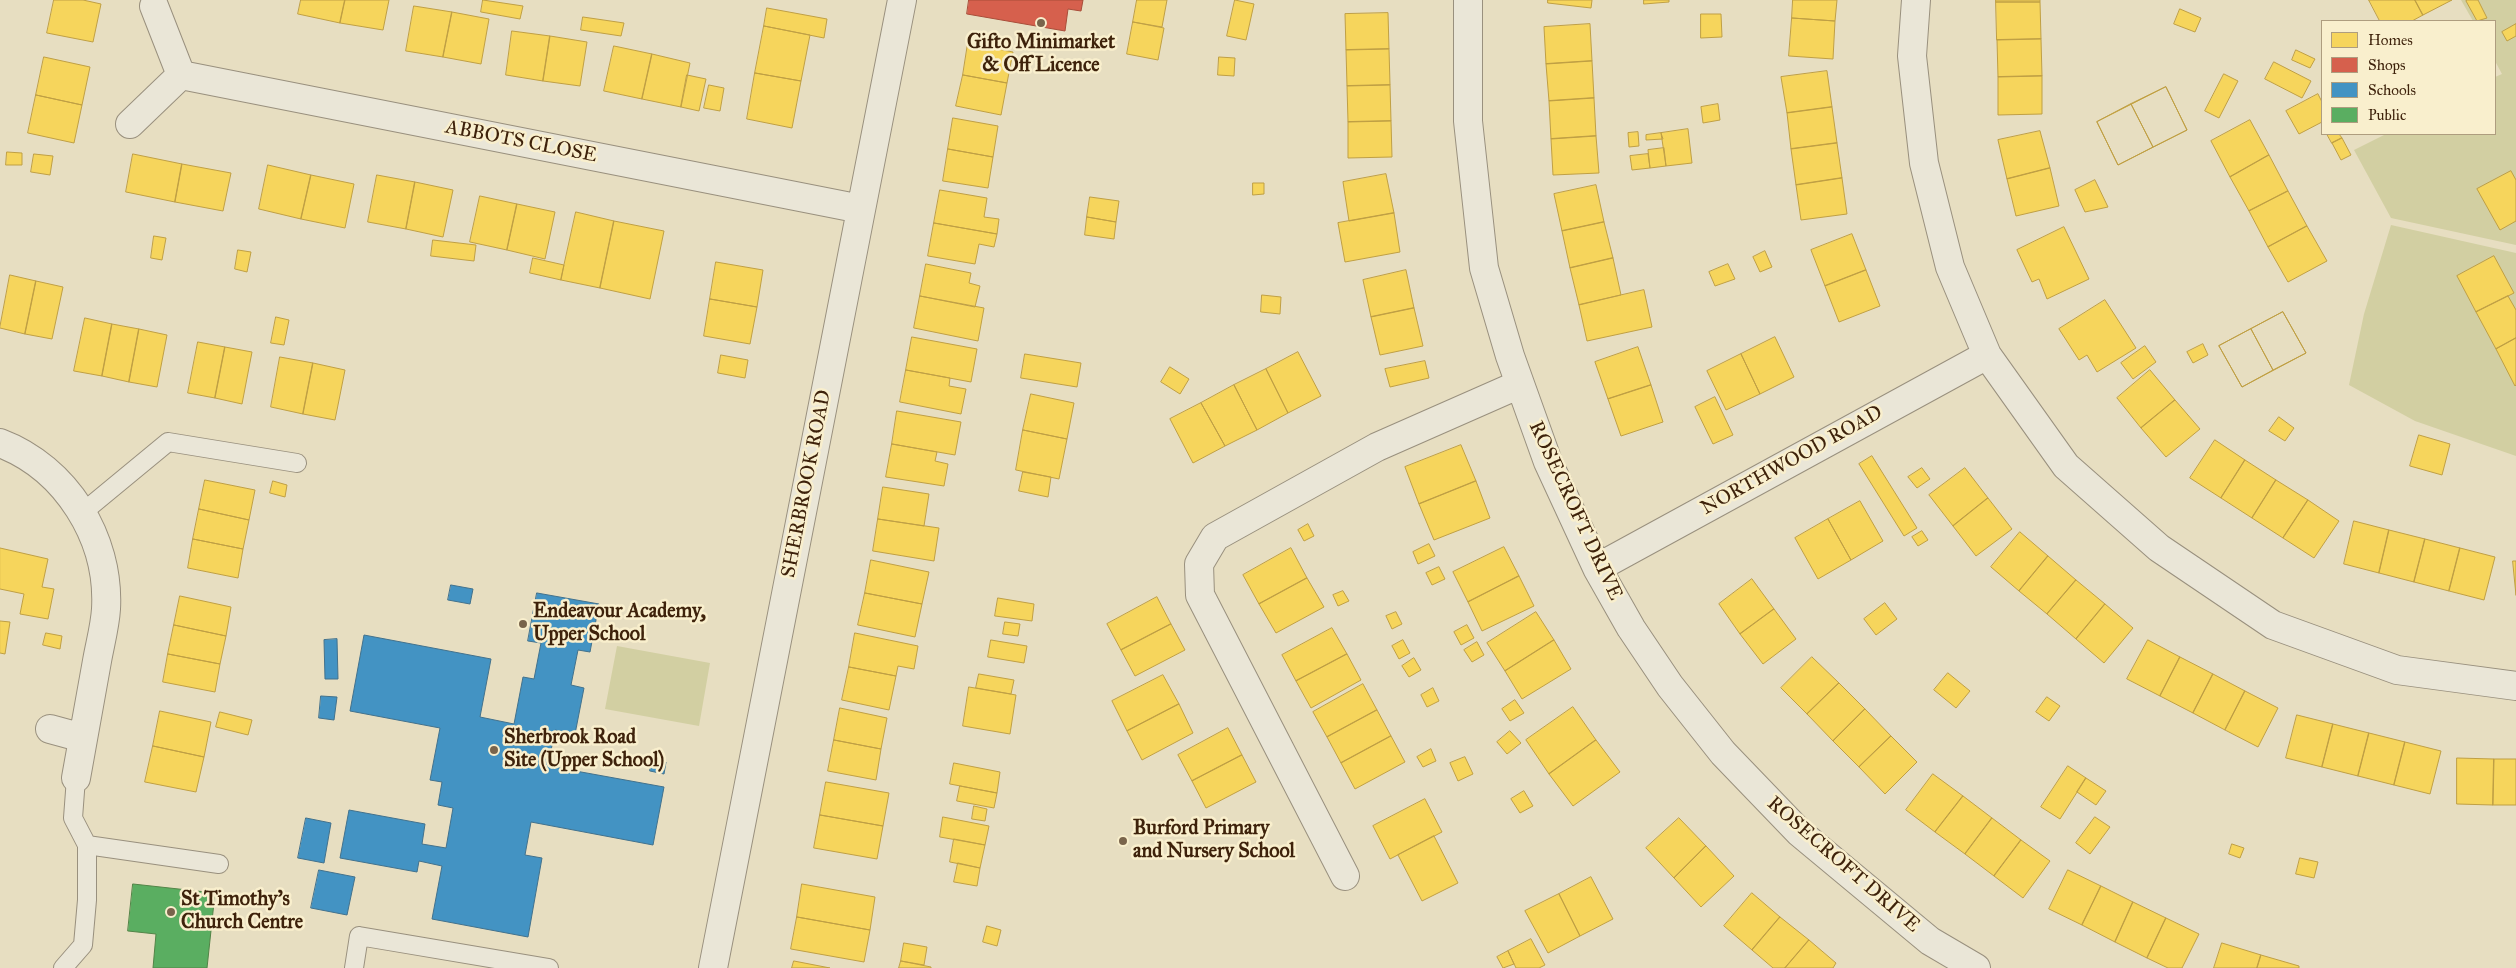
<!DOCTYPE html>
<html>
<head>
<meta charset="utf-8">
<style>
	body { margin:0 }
	#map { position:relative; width:2516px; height:968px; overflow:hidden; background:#e7dec1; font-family:"IM FELL Great Primer",serif }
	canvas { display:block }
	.legend { position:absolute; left:2321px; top:20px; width:175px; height:115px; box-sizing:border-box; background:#f9efcd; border:1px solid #ae9d7f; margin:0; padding:6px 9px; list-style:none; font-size:15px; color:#3e220b }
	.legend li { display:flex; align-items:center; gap:10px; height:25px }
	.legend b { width:25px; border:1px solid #ae9d7f }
</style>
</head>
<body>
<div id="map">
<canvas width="2516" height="968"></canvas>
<ul class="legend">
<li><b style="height:14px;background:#f6d55c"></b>Homes</li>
<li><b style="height:14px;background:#d6604d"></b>Shops</li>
<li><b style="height:14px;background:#4393c3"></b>Schools</li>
<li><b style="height:14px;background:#5aae61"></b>Public</li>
</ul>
</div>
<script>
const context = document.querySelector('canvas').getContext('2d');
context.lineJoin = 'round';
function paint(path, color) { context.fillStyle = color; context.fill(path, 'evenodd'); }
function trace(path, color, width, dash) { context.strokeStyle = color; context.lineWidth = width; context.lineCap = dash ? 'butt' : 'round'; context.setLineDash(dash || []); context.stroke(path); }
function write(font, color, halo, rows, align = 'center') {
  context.font = font + ' "IM FELL Great Primer",serif'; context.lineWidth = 5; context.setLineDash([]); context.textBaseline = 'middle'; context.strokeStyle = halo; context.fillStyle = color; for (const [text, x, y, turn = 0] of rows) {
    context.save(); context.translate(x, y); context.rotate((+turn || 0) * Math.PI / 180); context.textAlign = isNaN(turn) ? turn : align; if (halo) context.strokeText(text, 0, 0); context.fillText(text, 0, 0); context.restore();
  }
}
const green = new Path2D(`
	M2461,0h55v245l-125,-27 -37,-68 32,-16h109v-57l7,-3 -7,-13v-40h-22z
	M2391,225l125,28v203l-101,-35 -66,-36 15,-71z
	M617,646l93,17 -11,63 -94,-17z`);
const homes = new Path2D(`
	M54,0h29l18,4 -8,38 -46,-9z
	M301,0h44l-5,23 -42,-9z
	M345,0h44l-6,30 -43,-7z
	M483,0l40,6 -3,13 -39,-7z
	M1137,0h30l-5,27 -29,-5z
	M1235,0l19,4 -8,36 -19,-4z
	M1548,0h44l-1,8 -43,-5z
	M1644,0h25v2l-25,2z
	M1793,0h44l-2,21 -43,-3z
	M1996,0h44v2h-44z
	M2369,0h46l8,15 -11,6h-32z
	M2415,0h37l-29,15z
	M2468,0h10l9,18 -10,3 -11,-20z
	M1996,2h44l1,37 -44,1z
	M414,6l38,6 -9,45 -37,-6z
	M767,8l60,11 -3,19 -60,-12z
	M2180,9l21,9 -6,14 -21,-8z
	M452,12l37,7 -8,45 -38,-7z
	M1388,13l1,36 -43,1 -1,-36z
	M1701,14h20l1,23 -21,1z
	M583,17l41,6 -3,13 -40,-6z
	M1792,18l43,3 -2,38 -44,-3z
	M1133,22l31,6 -6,32 -31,-6z
	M1590,24l2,37 -46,3 -2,-37z
	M2516,24v12l-9,5 -5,-9z
	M764,26l46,9 -9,46 -46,-8z
	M512,31l38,5 -7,45 -37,-6z
	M550,36l37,6 -7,44 -37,-5z
	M2041,39l1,37 -44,1 -1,-37z
	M968,43l45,9 -6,31 -44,-8z
	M614,46l38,8 -10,45 -38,-8z
	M1389,49l1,36 -43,1 -1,-36z
	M2296,50l19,9 -5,9 -18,-8z
	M652,54l38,9 -9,44 -39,-8z
	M44,57l46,10 -8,38 -46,-10z
	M1219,57l16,1 -1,18 -16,-1z
	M1592,61l2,37 -45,3 -3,-37z
	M2274,62l37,19 -9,17 -37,-19z
	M1827,71l5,36 -45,6 -6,-36z
	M755,73l46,8 -9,47 -45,-9z
	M2224,74l14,7 -19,37 -14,-7z
	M687,75l19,4 -7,32 -18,-4z
	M963,75l44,8 -6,32 -45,-9z
	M2042,76v38l-44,1v-38z
	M709,85l15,3 -4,23 -16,-3z
	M1390,85l1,36 -43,1 -1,-36z
	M2166,87l21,43 -69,35 -21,-43z
	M2166,87l21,43 -34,17 -22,-43z
	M2318,94l4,8v20l-23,12 -13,-23z
	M36,95l46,10 -8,38 -46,-10z
	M1594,98l2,38 -45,3 -2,-38z
	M1718,104l2,16 -17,3 -2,-16z
	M2131,104l22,43 -35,18 -21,-43z
	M1832,107l5,36 -46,6 -4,-36z
	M953,118l45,8 -5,31 -45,-8z
	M2250,120l19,35 -39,22 -19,-36z
	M1391,121l1,36 -44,1v-36z
	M1688,129l4,34 -26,3 -5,-33z
	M2040,131l10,37 -43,11 -9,-39z
	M1638,132l1,14 -10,1 -1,-14z
	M1661,133l2,6 -17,1v-5z
	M2327,134h12l3,4 -10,5z
	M1596,136l3,37 -46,2 -2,-36z
	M2342,138l9,17 -10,5 -9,-17z
	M1837,143l5,35 -46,7 -5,-36z
	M1664,148l2,18 -16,2 -2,-18z
	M948,149l45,8 -5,31 -45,-7z
	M7,152l15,1v12h-16z
	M34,154l19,2 -3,19 -19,-3z
	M133,154l49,10 -7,38 -49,-10z
	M1648,154l2,14 -18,2 -2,-14z
	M2269,155l19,36 -39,20 -19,-34z
	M182,164l49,9 -8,38 -48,-9z
	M268,165l43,10 -10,44 -42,-10z
	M2050,168l9,38 -43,10 -9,-37z
	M2511,171l5,9v41l-16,9 -23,-41z
	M1386,174l8,39 -45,8 -6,-39z
	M311,175l43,9 -9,44 -44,-9z
	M377,175l38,7 -9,47 -38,-7z
	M1842,178l5,36 -46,6 -5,-35z
	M2095,180l13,27 -23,5 -10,-22z
	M415,182l38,8 -10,47 -37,-8z
	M1253,183h11v11l-11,1z
	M1596,185l8,37 -42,9 -8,-37z
	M940,190l47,8 -3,19 15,2 -2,15 -63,-11z
	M2288,191l19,35 -39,21 -19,-36z
	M480,196l37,8 -10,46 -37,-8z
	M1090,197l29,4 -3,21 -29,-5z
	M517,204l38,8 -10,47 -38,-9z
	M576,212l38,9 -14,67 -39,-8z
	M1394,213l6,39 -55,10 -7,-39z
	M1087,217l29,5 -2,17 -29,-4z
	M614,221l50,10 -14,68 -50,-11z
	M1604,222l9,36 -43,10 -8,-37z
	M934,223l63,11 -3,13 -15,-3 -4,20 -47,-8z
	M2307,226l20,35 -39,21 -20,-35z
	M2064,227l25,52 -42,20 -8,-20 -7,3 -15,-32z
	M1852,234l14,36 -41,16 -14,-36z
	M154,236l12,2 -4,22 -11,-2z
	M433,240l43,5 -2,16 -43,-5z
	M238,250l13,2 -4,20 -12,-3z
	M1765,251l7,16 -12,5 -7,-15z
	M2494,256l20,37 -38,19 -19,-36z
	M533,258l31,7 -3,15 -31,-7z
	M1613,258l8,37 -42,10 -9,-37z
	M716,262l47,8 -6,37 -47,-8z
	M926,264l45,9 -2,10 11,3 -5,21 -55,-11z
	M1728,264l7,15 -20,7 -6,-14z
	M1406,270l8,38 -43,9 -8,-37z
	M1866,270l14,36 -41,16 -14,-36z
	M10,275l26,6 -11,53 -25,-6z
	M36,281l27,6 -11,52 -27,-5z
	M1644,290l8,37 -65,14 -8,-36z
	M1262,295l19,2 -1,17 -19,-2z
	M920,296l64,12 -6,33 -64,-13z
	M2508,296l8,14v28l-20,11 -20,-37z
	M710,299l47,8 -7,37 -46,-8z
	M2105,300l31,48 -39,24 -10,-17 -8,5 -20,-31z
	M1414,308l9,38 -43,9 -9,-38z
	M2283,312l23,41 -64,34 -23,-41z
	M2283,312l23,41 -33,17 -22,-41z
	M276,317l13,3 -5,25 -13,-2z
	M85,318l27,6 -10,52 -28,-5z
	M112,324l27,5 -10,53 -27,-6z
	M139,329l28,6 -10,52 -28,-5z
	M2251,329l22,41 -31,17 -23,-41z
	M912,337l65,12 -6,33 -65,-12z
	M1775,337l19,40 -34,17 -19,-40z
	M2516,338v47l-1,1 -19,-37z
	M198,342l27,5 -10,51 -27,-5z
	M2203,344l5,11 -15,8 -6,-11z
	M2145,346l11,16 -23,17 -12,-16z
	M225,347l27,5 -10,52 -27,-6z
	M1638,347l13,38 -43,14 -13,-37z
	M1298,352l23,44 -33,17 -22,-44z
	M1025,354l56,9 -4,24 -56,-9z
	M1741,354l19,40 -34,16 -19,-39z
	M721,355l27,5 -3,18 -27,-5z
	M280,357l33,6 -10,51 -32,-7z
	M1425,361l4,17 -39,9 -5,-18z
	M313,363l32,7 -10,50 -32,-6z
	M1170,367l19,12 -9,15 -19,-12z
	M1266,369l22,44 -31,17 -23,-45z
	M906,370l44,8 -1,8 17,3 -5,25 -61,-12z
	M2150,370l25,30 -34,28 -24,-30z
	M1234,385l23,45 -32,16 -24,-43z
	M1651,385l12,37 -42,14 -13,-37z
	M1031,394l43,9 -7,36 -44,-9z
	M1715,397l18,38 -20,9 -18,-37z
	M2175,400l25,29 -34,28 -25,-29z
	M1201,403l24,43 -32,17 -23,-44z
	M897,411l64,11 -6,33 -63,-11z
	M2279,417l15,11 -9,13 -16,-10z
	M1023,430l44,9 -8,40 -43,-9z
	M2419,435l31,9 -8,31 -32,-9z
	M2215,440l30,20 -24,38 -31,-20z
	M892,444l45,8 -2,9 13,3 -4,22 -58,-9z
	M1461,445l15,36 -57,23 -14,-37z
	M1872,456l45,72 -13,8 -45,-72z
	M2245,460l31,20 -24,38 -31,-20z
	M1922,468l8,11 -13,9 -9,-11z
	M1965,468l23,30 -35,28 -24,-31z
	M1023,472l28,5 -3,20 -29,-6z
	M205,480l50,10 -6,30 -50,-11z
	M2276,480l32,20 -25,38 -31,-20z
	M273,481l14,4 -2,12 -15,-4z
	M1476,481l14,37 -56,22 -15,-36z
	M883,487l46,7 -5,32 -46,-7z
	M1988,498l24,31 -36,27 -23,-30z
	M2308,500l31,21 -25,37 -31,-20z
	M1860,501l23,40 -32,19 -23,-41z
	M199,509l50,11 -6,29 -50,-10z
	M878,519l61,9 -5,33 -61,-10z
	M1828,519l23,41 -33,19 -23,-41z
	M2354,521l35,9 -10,43 -35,-9z
	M1308,524l6,12 -10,5 -6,-11z
	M2389,530l36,9 -11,43 -35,-9z
	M1922,531l6,9 -10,6 -6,-9z
	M2020,532l28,24 -29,35 -28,-24z
	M193,539l50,10 -5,29 -50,-10z
	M2425,539l35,9 -11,43 -35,-9z
	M1429,544l6,12 -17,8 -5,-12z
	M1504,547l15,29 -51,26 -15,-30z
	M0,548l48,11 -6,28 12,2 -6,30 -28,-5 4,-20 -24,-5z
	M1291,548l16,30 -48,26 -16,-29z
	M2460,548l35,9 -11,43 -35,-9z
	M2048,556l28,24 -29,34 -28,-23z
	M871,560l58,12 -7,32 -57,-11z
	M2513,561h3v34z
	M1439,567l6,12 -13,6 -6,-12z
	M1519,576l15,30 -52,25 -14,-29z
	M1307,578l17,29 -48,26 -17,-29z
	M1752,579l22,30 -34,25 -21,-30z
	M2076,580l29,24 -29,35 -29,-25z
	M1343,591l6,10 -11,5 -5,-11z
	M865,593l57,11 -7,33 -57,-12z
	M180,596l51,11 -5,29 -52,-11z
	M1157,597l14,27 -50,26 -14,-26z
	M998,598l36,6 -2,17 -37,-5z
	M1885,603l12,16 -21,16 -12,-16z
	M2105,604l28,24 -29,35 -28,-24z
	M1774,609l22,30 -33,25 -23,-30z
	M1396,612l6,12 -10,5 -6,-13z
	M1536,612l18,28 -49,31 -18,-28z
	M0,621l10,1 -5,32 -5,-1z
	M1005,622l15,2 -2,12 -15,-2z
	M1171,624l14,26 -50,26 -14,-26z
	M174,625l52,11 -6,28 -52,-10z
	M1467,625l7,13 -13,7 -7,-13z
	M1332,628l15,26 -51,27 -14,-26z
	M46,633l16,3 -2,13 -17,-4z
	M855,633l63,13 -4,23 -16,-3 -2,10 -47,-9z
	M991,640l36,6 -3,17 -36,-6z
	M1403,640l7,13 -11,6 -7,-13z
	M1554,640l17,29 -49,30 -17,-28z
	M2148,640l32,17 -20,39 -33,-17z
	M1477,642l7,13 -12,7 -8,-12z
	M168,654l52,10 -5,28 -52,-10z
	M1347,654l14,26 -50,28 -15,-27z
	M1812,657l27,26 -32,31 -26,-26z
	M2180,657l33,17 -20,39 -33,-17z
	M1414,658l7,12 -12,7 -7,-11z
	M849,667l47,9 -7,34 -47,-10z
	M1948,673l22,18 -14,17 -22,-18z
	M979,674l35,6 -3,14 -35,-6z
	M2213,674l32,17 -20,39 -32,-17z
	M1163,675l16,29 -52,27 -15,-30z
	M1839,683l26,26 -32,32 -26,-27z
	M1363,684l14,26 -50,27 -14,-25z
	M969,687l47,8 -6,39 -47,-8z
	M1433,688l6,13 -12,6 -6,-12z
	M2245,691l33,17 -20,39 -33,-17z
	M2047,697l13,9 -11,15 -13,-9z
	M1515,700l9,13 -14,8 -8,-12z
	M1179,704l14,29 -51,27 -15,-29z
	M1573,707l23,33 -47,34 -23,-34z
	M840,708l47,10 -6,31 -47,-9z
	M1865,709l26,27 -32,31 -26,-26z
	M1377,710l14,26 -50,27 -14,-26z
	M160,711l51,11 -7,35 -51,-11z
	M220,712l32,8 -4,15 -32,-8z
	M2297,715l36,9 -11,43 -36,-9z
	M2333,724l36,9 -11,43 -36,-9z
	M1228,728l14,27 -50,26 -14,-26z
	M1510,731l11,12 -14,11 -10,-12z
	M2369,733l36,9 -11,43 -36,-9z
	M1391,736l14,26 -50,27 -14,-26z
	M1891,736l26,26 -32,32 -26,-27z
	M834,740l47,9 -5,31 -48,-9z
	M1596,740l24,32 -47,34 -24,-32z
	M2405,742l36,9 -11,43 -36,-9z
	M153,746l51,11 -8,35 -51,-10z
	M1431,749l5,12 -13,6 -6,-10z
	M1242,755l14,27 -50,26 -14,-27z
	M1465,757l8,17 -15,7 -8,-18z
	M2457,758l37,1 -1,46 -36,-1z
	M2494,759h22v46h-23z
	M954,763l46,9 -3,21 -47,-9z
	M2068,766l18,12 -26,41 -19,-12z
	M1933,774l30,22 -28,36 -29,-22z
	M2086,778l20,13 -10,14 -19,-13z
	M826,782l63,11 -6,33 -63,-11z
	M960,786l37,7 -3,15 -37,-7z
	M1524,791l9,15 -13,7 -9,-14z
	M1963,796l29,22 -27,36 -30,-22z
	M1425,799l17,33 -52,27 -17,-33z
	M974,806l13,3 -2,12 -13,-2z
	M820,815l63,11 -6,33 -63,-11z
	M943,817l46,9 -4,19 -45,-8z
	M2095,817l15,10 -20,27 -14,-11z
	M1679,818l27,28 -32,32 -28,-30z
	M1992,818l29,22 -27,36 -29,-22z
	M1434,836l24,47 -36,18 -24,-46z
	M954,839l31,6 -5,23 -30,-6z
	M2021,840l29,21 -27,37 -29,-22z
	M2232,844l12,4 -4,10 -11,-4z
	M1706,846l28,30 -33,31 -27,-29z
	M2300,858l18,4 -4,16 -18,-4z
	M958,863l22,5 -3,18 -23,-4z
	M2068,870l33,16 -19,39 -33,-16z
	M1591,877l22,42 -33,17 -21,-42z
	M802,884l73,13 -5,33 -73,-13z
	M2101,886l32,16 -18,40 -33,-17z
	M1752,893l28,24 -28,33 -28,-24z
	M1559,894l21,42 -32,17 -23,-42z
	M2133,902l33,16 -19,40 -32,-16z
	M797,917l73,13 -6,32 -73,-13z
	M1780,917l29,23 -24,28h-12l-21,-18z
	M2166,918l33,16 -17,34h-14l-21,-10z
	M987,926l14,4 -4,16 -14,-4z
	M1531,939l14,26 -6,3h-23l-8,-17z
	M1809,940l27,23 -3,5h-48z
	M904,943l23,4 -3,18 -23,-4z
	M2222,943l39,12 -4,13h-43z
	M1508,951l6,13 -11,4 -6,-11z
	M2261,955l38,11v2h-42z
	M794,961l36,7h-38z
	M901,961l30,6v1h-32z`);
const shops = new Path2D(`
	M969,0h114l-2,11 -13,-2 -3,22 -98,-17z`);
const schools = new Path2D(`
	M451,585l22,4 -3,15 -22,-4z
	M537,593l62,11 -9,48 -12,-2 -7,35 13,3 -9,46 -20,-4 -7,36 116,21 -11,58 -122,-23 -6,33 17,3 -14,79 -96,-18 10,-53 -23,-5 -2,11 -77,-14 9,-48 76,14 -3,20 24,4 7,-40 -15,-3 4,-23 -12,-2 10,-52 -90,-17 14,-76 127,24 -11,58 34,7 9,-47 11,2 7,-36 -13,-2z
	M337,639l1,40h-13l-1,-39z
	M321,696l16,1 -3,23 -15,-2z
	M652,759l14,3 -2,12 -14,-3z
	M306,818l25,5 -7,40 -26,-5z
	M319,870l36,7 -8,38 -36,-7z`);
const public = new Path2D(`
	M133,884l82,9 -8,75h-54l3,-34 -28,-3z`);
const service = new Path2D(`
	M82,513l86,-71 129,21
	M87,845l132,19
	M63,968l20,-23 4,-45v-55l-14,-27 3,-40
	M354,968l5,-32 190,32`);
const minor = new Path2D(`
	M1468,0v121l16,147 26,88 38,106 49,106 34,60 39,58 53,67 77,80 130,108 46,27
	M1916,0l-4,56 12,107 26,104 37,88 79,111 93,82 114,77 124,45 119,16
	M181,75l680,134
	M130,124l51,-49 -27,-69
	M0,443c66,25 110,95 106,166 -1,17 -6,35 -9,52 -7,39 -14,78 -21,117
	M1597,568l390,-213
	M50,729l33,9
	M1345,876l-145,-281 -1,-31 16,-27 162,-90 143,-63
	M713,968l189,-968`);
const markers = [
	[1041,23,5,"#79644b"],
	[523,624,5,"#79644b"],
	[494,750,5,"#79644b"],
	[1123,841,5,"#79644b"],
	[171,912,5,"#79644b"]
];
const poiNames = [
	["Gifto Minimarket",1041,43,"center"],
	["& Off Licence",1041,66,"center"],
	["Endeavour Academy,",533,612],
	["Upper School",533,635],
	["Sherbrook Road",504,738],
	["Site (Upper School)",504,761],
	["Burford Primary",1133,829],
	["and Nursery School",1133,852],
	["St Timothy's",181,900],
	["Church Centre",181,923]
];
const streetNames = [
	["ABBOTS CLOSE",521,142,11],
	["NORTHWOOD ROAD",1792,461,-29],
	["SHERBROOK ROAD",807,484,-79],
	["ROSECROFT DRIVE",1575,511,65],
	["ROSECROFT DRIVE",1843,865,41]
];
paint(green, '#d2cfa2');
paint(homes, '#f6d55c');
trace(homes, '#bf9f44', 1);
paint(shops, '#d6604d');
trace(shops, '#a84d39', 1);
paint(schools, '#4393c3');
trace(schools, '#42718c', 1);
paint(public, '#5aae61');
trace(public, '#528447', 1);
trace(service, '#99907e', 20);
trace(minor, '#99907e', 30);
trace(service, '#eae6d7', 18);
trace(minor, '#eae6d7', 28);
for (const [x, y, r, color] of markers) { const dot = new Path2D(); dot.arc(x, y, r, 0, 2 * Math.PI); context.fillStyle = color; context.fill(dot); trace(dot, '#f9efcd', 2); }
write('bold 20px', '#3e220b', '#f9efcd', poiNames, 'left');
write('20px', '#3e220b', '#f9efcd', streetNames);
</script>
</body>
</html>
